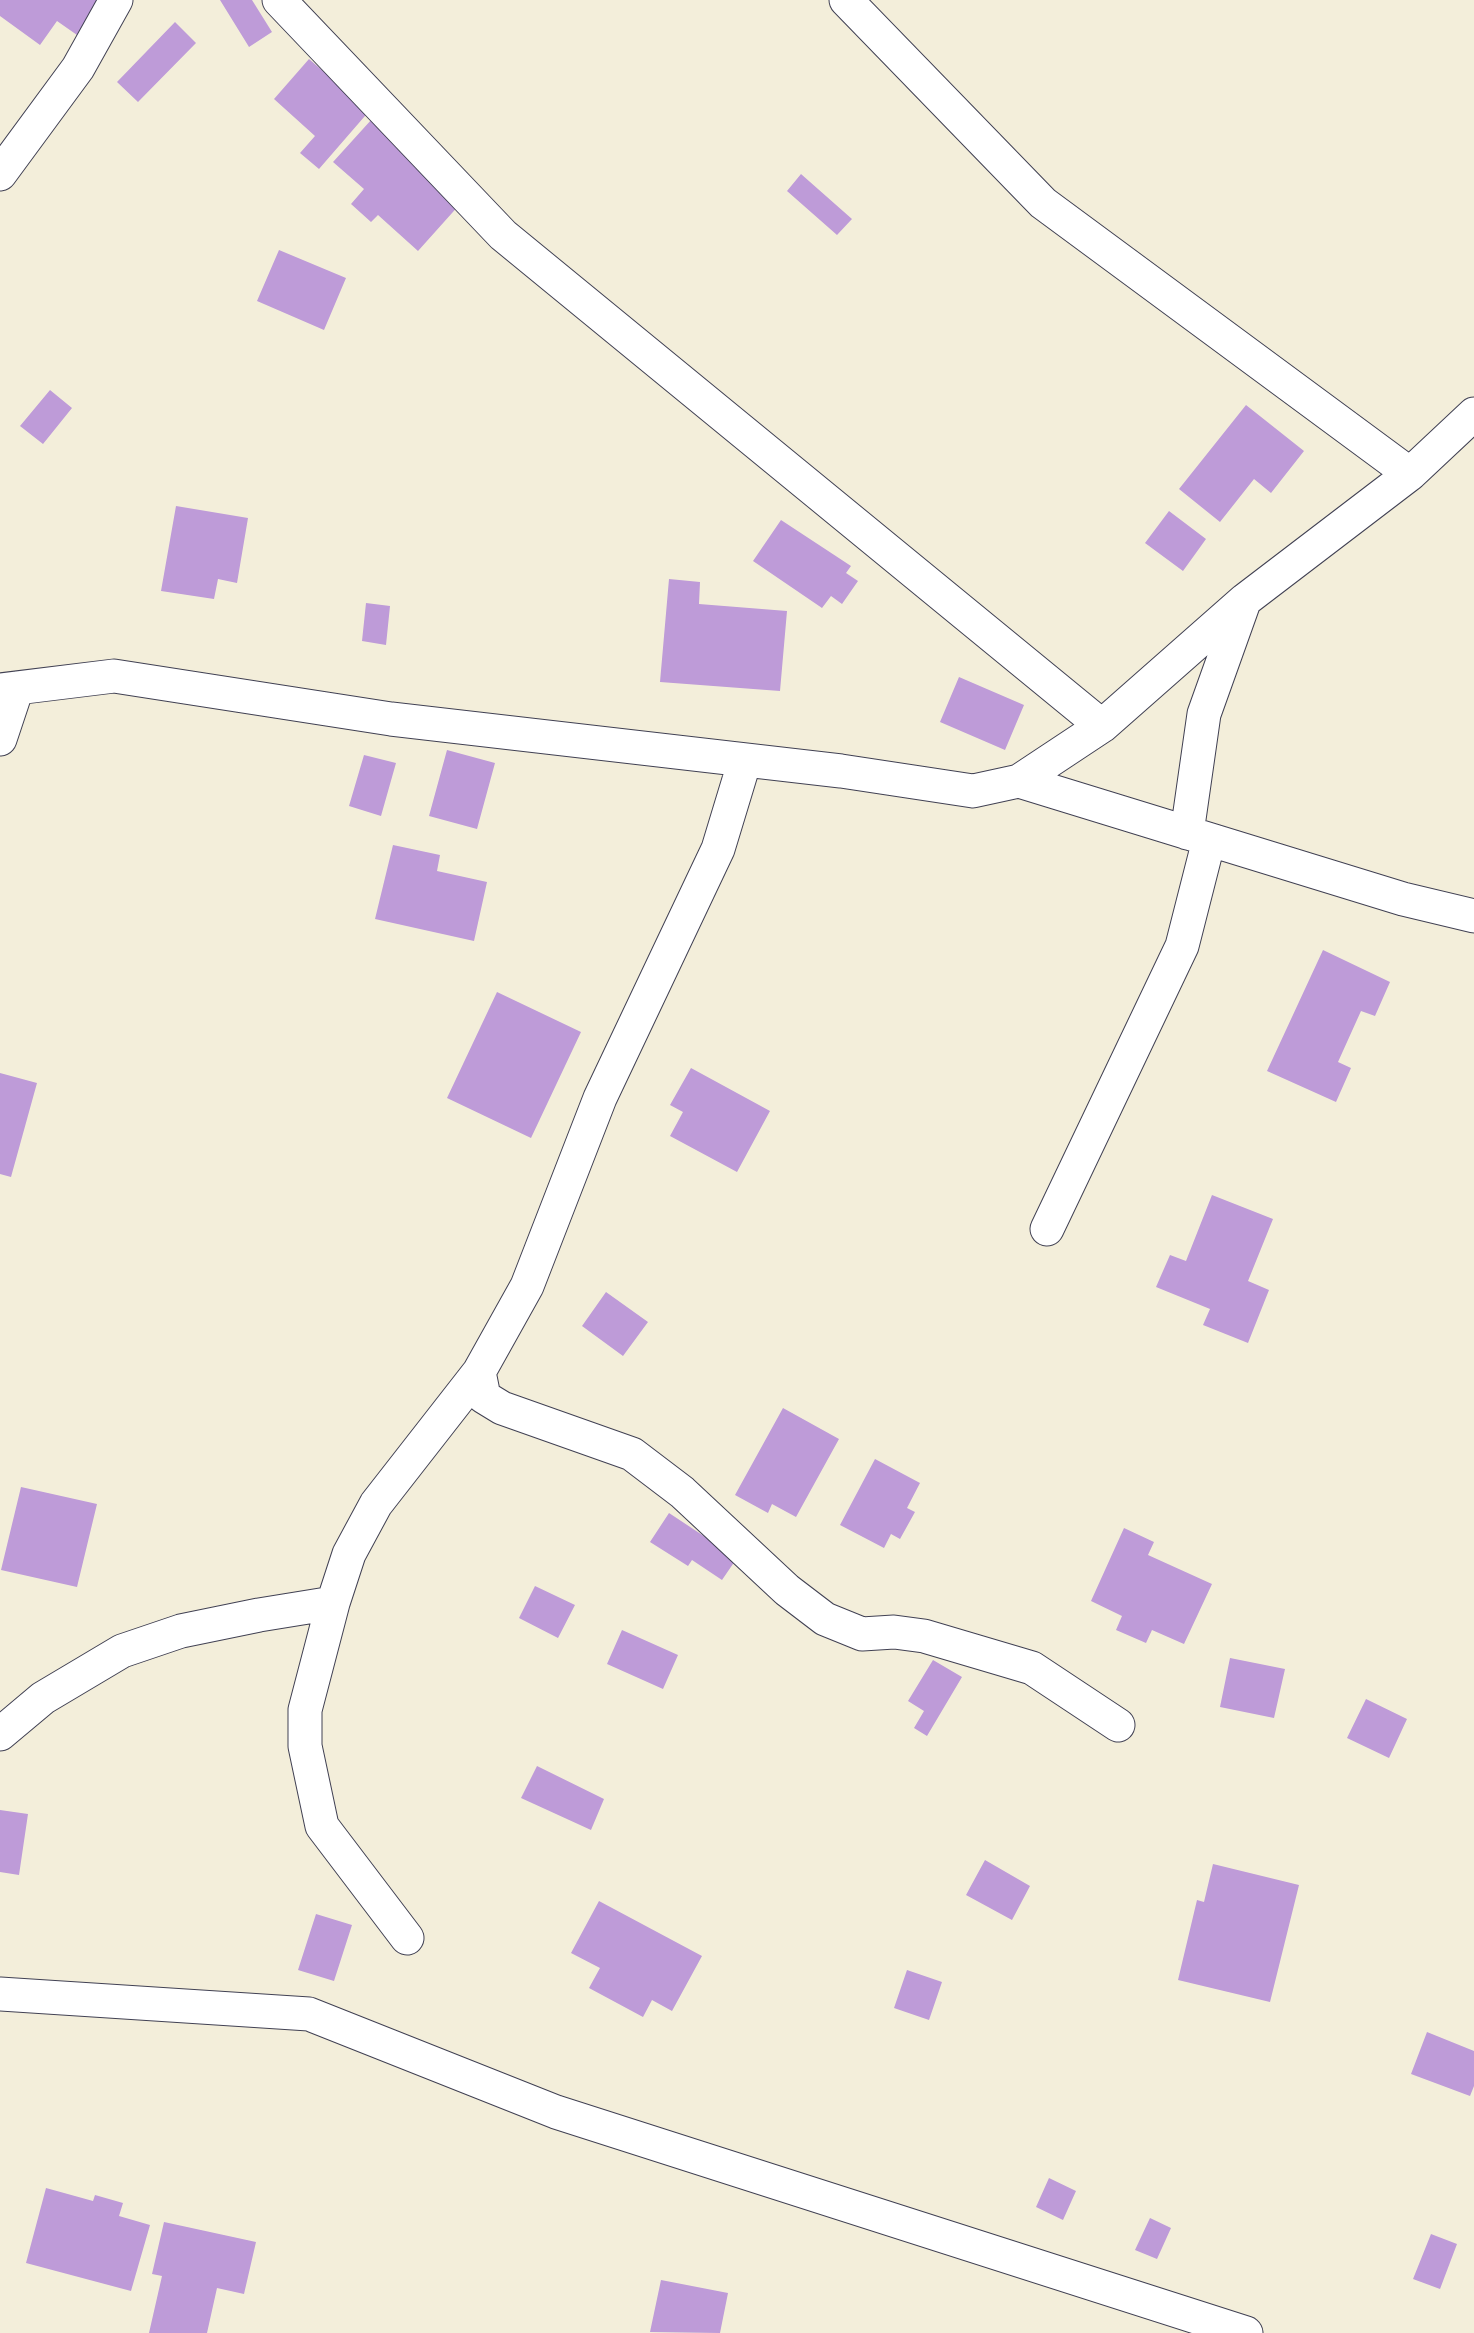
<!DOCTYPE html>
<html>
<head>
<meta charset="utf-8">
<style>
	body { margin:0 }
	canvas { display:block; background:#f3eeda }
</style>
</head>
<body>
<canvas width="1474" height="2333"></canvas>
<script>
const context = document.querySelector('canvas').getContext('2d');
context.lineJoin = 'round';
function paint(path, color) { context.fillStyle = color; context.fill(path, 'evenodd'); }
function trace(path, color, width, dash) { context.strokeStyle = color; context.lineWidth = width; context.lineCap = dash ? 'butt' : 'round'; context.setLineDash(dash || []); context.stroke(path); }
const building = new Path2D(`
	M0,0h102l-25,35 -20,-14 -17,24 -40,-29z
	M220,0h32l20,32 -23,15z
	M175,22l21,21 -58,59 -21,-20z
	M309,59l43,37 19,13 -52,60 -19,-16 15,-17 -41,-37z
	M372,119l89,84 -43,48 -40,-36 -7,7 -20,-18 13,-15 -31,-27z
	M801,174l51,45 -15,16 -50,-44z
	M279,250l67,28 -22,52 -67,-29z
	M50,390l22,18 -29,36 -23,-18z
	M1246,405l58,46 -33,42 -17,-14 -34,43 -41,-33z
	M176,506l72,12 -11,65 -19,-4 -4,20 -53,-8z
	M1169,511l37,28 -23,32 -38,-28z
	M781,520l70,46 -5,7 12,8 -16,23 -11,-8 -9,12 -69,-47z
	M669,579l31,3 -1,22 88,7 -7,80 -120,-9z
	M366,603l24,3 -4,39 -24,-4z
	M959,677l65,28 -19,45 -65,-28z
	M447,750l48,13 -18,66 -48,-13z
	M364,755l32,8 -15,53 -32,-10z
	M393,845l47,10 -3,16 50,11 -13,59 -99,-22z
	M1323,950l67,32 -15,34 -14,-5 -23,51 13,6 -15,34 -69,-31z
	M497,992l84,40 -50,106 -84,-40z
	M691,1068l79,43 -33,61 -67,-36 13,-24 -13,-7z
	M0,1073l37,10 -26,94 -11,-3z
	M1212,1195l61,24 -25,62 21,9 -21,53 -45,-18 7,-16 -54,-22 14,-32 16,6z
	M606,1292l42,30 -25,34 -41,-30z
	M783,1408l56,31 -43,78 -24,-13 -4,9 -33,-18z
	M875,1459l45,24 -13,25 8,4 -15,27 -9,-5 -7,14 -44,-23z
	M21,1487l76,17 -20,83 -76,-17z
	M669,1513l68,45 -15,22 -30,-20 -4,6 -38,-24z
	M1124,1528l30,14 -6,13 64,29 -28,60 -32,-14 -6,13 -30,-13 6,-14 -31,-15z
	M535,1586l40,19 -17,33 -39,-20z
	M622,1630l56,25 -15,34 -56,-25z
	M1230,1658l55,11 -11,49 -54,-11z
	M933,1660l29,17 -35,59 -13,-8 10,-17 -16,-10z
	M1366,1699l41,20 -18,39 -42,-20z
	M537,1766l67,33 -13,31 -70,-32z
	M0,1810l28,4 -9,61 -19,-3z
	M985,1860l45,26 -18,34 -46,-25z
	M1213,1864l86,21 -29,117 -92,-22 19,-80 7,2z
	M599,1901l103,55 -30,55 -20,-11 -9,17 -54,-29 11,-20 -29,-15z
	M316,1914l36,11 -18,56 -36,-11z
	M907,1970l35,12 -13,38 -35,-12z
	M1427,2032l47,19v35l-4,10 -59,-22z
	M1049,2178l27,13 -13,29 -27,-13z
	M46,2188l47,13 2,-6 28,8 -4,13 31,9 -19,66 -105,-28z
	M1150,2218l21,10 -14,31 -22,-9z
	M164,2222l92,20 -12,52 -27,-6 -10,45h-58l13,-57 -10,-2z
	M1431,2234l26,10 -17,45 -27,-10z
	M661,2280l67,13 -8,40 -70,-1z`);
const minor = new Path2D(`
	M279,0l224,235 599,491
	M846,0l197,203 367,271
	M0,174l78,-106 38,-68
	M0,690l114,-14 277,43 450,52 132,20 46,-10 83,-55 143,-126 165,-126 64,-60
	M0,739l17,-51
	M1019,781l384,118 71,17
	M1187,833l17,-119 40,-112
	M1047,1229l135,-283 27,-106
	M479,1372l5,25 18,11 130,46 50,38 105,98 38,29 37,15 32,-2 30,4 108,32 86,57
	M0,1734l43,-36 79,-47 59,-20 78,-16 74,-12
	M407,1938l-85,-112 -17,-80v-36l28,-107 16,-49 27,-50 103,-132 48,-86 73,-188 118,-249 27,-89
	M0,1994l309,20 247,98 690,221`);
paint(building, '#be9bd8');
trace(minor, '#414153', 35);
trace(minor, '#fff', 33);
</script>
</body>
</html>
